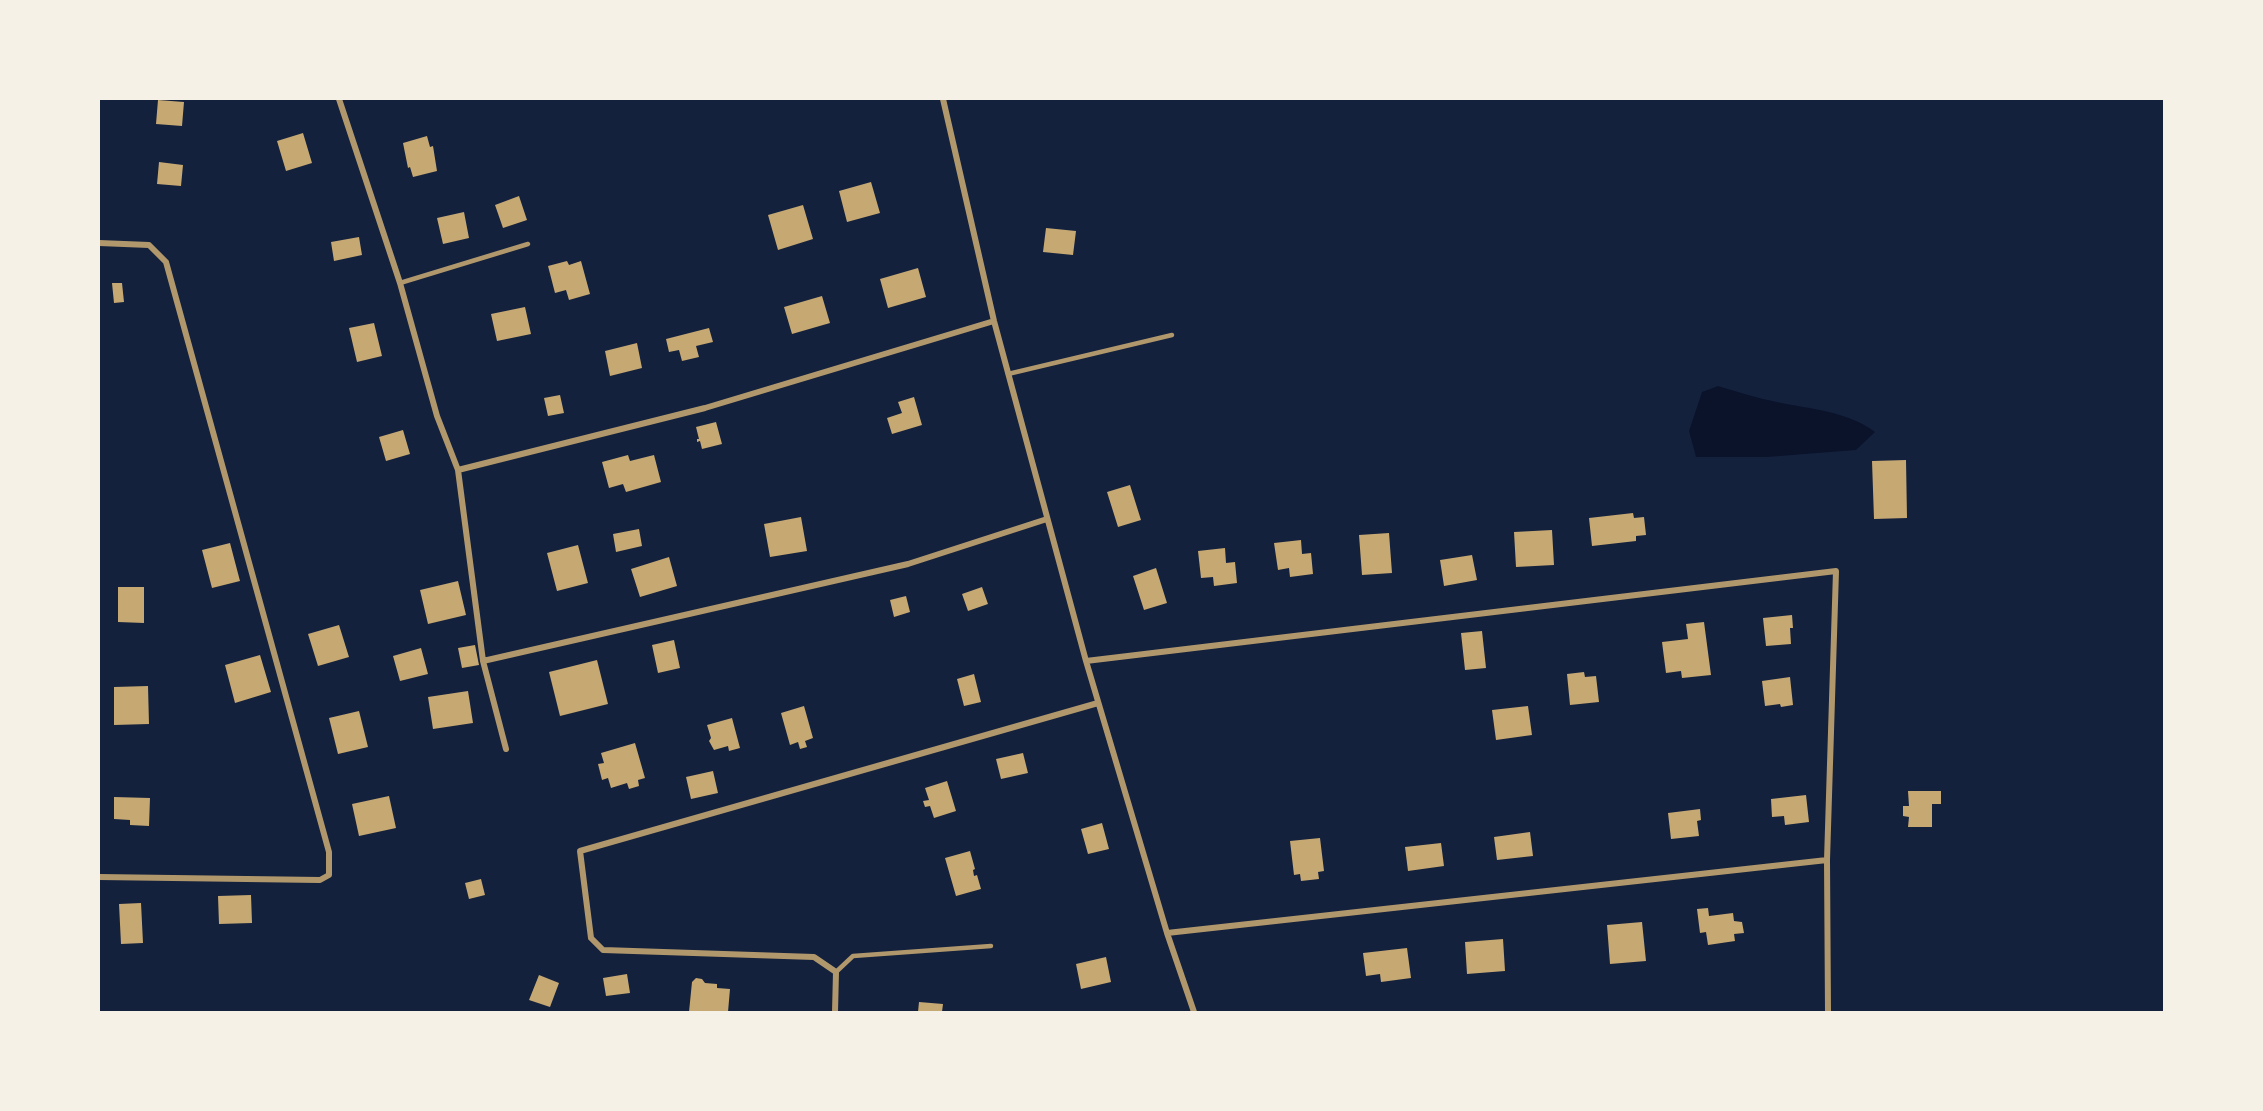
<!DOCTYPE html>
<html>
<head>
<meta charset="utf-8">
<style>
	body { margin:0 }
	#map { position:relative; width:2263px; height:1111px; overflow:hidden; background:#14213d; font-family:"Fira Sans",sans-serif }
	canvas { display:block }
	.frame { position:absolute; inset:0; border:100px solid #f6f1e7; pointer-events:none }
</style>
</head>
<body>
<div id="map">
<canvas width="2263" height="1111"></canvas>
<div class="frame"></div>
</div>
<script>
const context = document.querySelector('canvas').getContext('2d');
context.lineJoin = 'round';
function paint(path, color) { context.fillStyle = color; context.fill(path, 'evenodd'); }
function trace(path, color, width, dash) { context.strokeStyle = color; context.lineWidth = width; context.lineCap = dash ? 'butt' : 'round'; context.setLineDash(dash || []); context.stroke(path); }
const water = new Path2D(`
	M1718,386c20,6 39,12 59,16 32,7 71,9 98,30l-19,18 -89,7h-71l-7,-26 13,-39z`);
const building = new Path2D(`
	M158,100l26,2 -2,24 -26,-2z
	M303,133l9,30 -26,8 -9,-30z
	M427,136l3,11 3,-1 4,25 -24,6 -3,-10 -2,1 -5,-25z
	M159,162l24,3 -2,21 -24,-2z
	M871,182l9,31 -33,9 -8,-31z
	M519,196l8,24 -24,8 -8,-23z
	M803,205l10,34 -35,11 -10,-35z
	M464,212l5,26 -26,6 -6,-26z
	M1046,228l30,3 -3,24 -30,-3z
	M359,237l3,18 -28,6 -3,-19z
	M567,261l2,4 12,-4 9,33 -21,6 -3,-10 -11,3 -7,-27z
	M918,268l8,29 -38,11 -8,-29z
	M112,283h10l2,19 -10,1z
	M822,296l8,27 -38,11 -8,-27z
	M525,307l6,27 -34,7 -6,-27z
	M374,323l8,33 -25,6 -8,-34z
	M709,328l4,14 -17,4 3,11 -17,4 -3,-11 -10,2 -3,-13z
	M637,343l5,25 -32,8 -5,-25z
	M560,395l4,18 -16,3 -4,-18z
	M914,397l8,28 -30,9 -5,-16 15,-5 -4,-11z
	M716,422l6,22 -20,5 -2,-8 -3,1v-3h2l-3,-12z
	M403,430l7,24 -24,7 -7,-24z
	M628,455l2,6 24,-6 7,27 -35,10 -3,-8 -14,4 -7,-26z
	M1906,460l1,58 -33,1 -2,-58z
	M1130,485l11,35 -23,7 -11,-35z
	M1633,513l1,5 10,-1 2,18 -10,1v5l-44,5 -3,-28z
	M801,517l6,34 -37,6 -6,-33z
	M639,529l3,17 -26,6 -3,-18z
	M1552,530l2,35 -38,2 -2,-35z
	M1389,533l3,40 -30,2 -3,-40z
	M1301,540l1,14 9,-1 2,21 -23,3 -1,-9 -11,2 -4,-27z
	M230,543l10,38 -28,7 -10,-38z
	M578,545l10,38 -31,8 -10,-38z
	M1225,548l1,15 9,-1 2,21 -23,3 -1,-9 -12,1 -3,-27z
	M1472,555l5,25 -33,6 -4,-26z
	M669,557l8,29 -37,11 -9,-28z
	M1156,568l11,35 -23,7 -11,-34z
	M458,581l8,34 -38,9 -8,-34z
	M118,587h26v36l-26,-1z
	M982,587l6,17 -20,7 -6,-17z
	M906,596l4,16 -16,5 -4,-17z
	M1792,615l1,13h-3l1,16 -25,2 -3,-28z
	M1704,622l7,53 -29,3 -1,-7 -15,2 -4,-31 26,-3 -2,-15z
	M339,625l10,32 -31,9 -10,-32z
	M1482,631l4,37 -21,2 -4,-37z
	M674,640l6,28 -22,5 -6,-28z
	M475,645l4,20 -17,3 -4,-20z
	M421,648l7,26 -28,7 -7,-25z
	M260,655l11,37 -36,11 -10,-38z
	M597,660l11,44 -48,12 -11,-44z
	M1584,672l1,5 11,-1 3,26 -29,3 -3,-31z
	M974,674l7,28 -17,4 -7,-27z
	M1790,677l3,28 -12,2 -1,-3 -15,2 -3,-25z
	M148,686l1,38 -35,1v-38z
	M468,691l5,32 -40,6 -5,-32z
	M804,706l9,32 -8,3 2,6 -7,2 -2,-7 -8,3 -9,-32z
	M1528,706l4,29 -36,5 -4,-30z
	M359,711l9,36 -30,7 -9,-36z
	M732,718l8,30 -11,3 -1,-5 -14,4 -5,-9 2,-3 -4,-13z
	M635,743l10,35 -7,2 1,6 -10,3 -2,-6 -16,5 -3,-10 -6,2 -4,-16 6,-1 -3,-10z
	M1023,753l5,20 -27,6 -5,-20z
	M713,771l5,22 -27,6 -5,-22z
	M947,781l9,30 -22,7 -4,-12 -5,1 -2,-6 6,-1 -4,-12z
	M1908,791h33v13h-9v23h-24l1,-10 -6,-1v-10h6z
	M1806,795l3,27 -24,3 -1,-9 -12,1 -1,-18z
	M389,796l7,32 -37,8 -7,-32z
	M114,797l36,1 -1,28 -19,-1v-5l-16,-1z
	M1700,809l1,11 -4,1 2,15 -28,3 -3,-26z
	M1102,823l7,26 -21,5 -7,-25z
	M1530,832l3,24 -36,4 -3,-23z
	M1320,838l4,33 -6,1 1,7 -18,2 -1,-7 -6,1 -4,-34z
	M1441,843l3,23 -36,5 -3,-24z
	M970,851l5,18 -2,1 1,6 3,-1 4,14 -25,7 -11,-38z
	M481,879l4,16 -16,4 -4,-16z
	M251,895l1,28 -33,1 -1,-28z
	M141,903l2,40 -22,1 -2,-40z
	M1708,908l1,8 24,-3 1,8 8,1 2,11 -10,1 1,7 -27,4 -2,-13 -6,1 -3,-24z
	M1642,922l4,39 -36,3 -3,-39z
	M1503,939l2,32 -38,3 -2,-32z
	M1407,948l4,30 -30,4 -1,-8 -14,2 -3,-23z
	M1106,957l5,25 -30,7 -5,-25z
	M627,974l3,19 -24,3 -3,-18z
	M539,975l20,8 -9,24 -21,-7z
	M696,978l6,1 3,4 12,1v4l13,1 -2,23h-39l3,-30z
	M919,1002l24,2 -1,8h-24z`);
const service = new Path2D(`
	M400,283l128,-39
	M1008,374l164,-39
	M836,972l17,-16 138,-10`);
const minor = new Path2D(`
	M339,99l61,184 37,133 21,54 25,191 23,88
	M943,99l51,222 92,340 81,272 27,79
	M99,243l50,2 17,17 163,590v23l-9,5 -221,-3
	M458,470l247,-62 289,-87
	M483,661l425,-97 139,-45
	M1086,661l750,-90 -9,289 1,152
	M1167,933l660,-73
	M835,1012l1,-40 -22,-15 -211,-7 -12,-12 -11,-87 518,-148`);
paint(water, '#0b132b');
paint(building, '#c6a872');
trace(service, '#b1986c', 4.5);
trace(minor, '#b1986c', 6);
</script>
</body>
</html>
